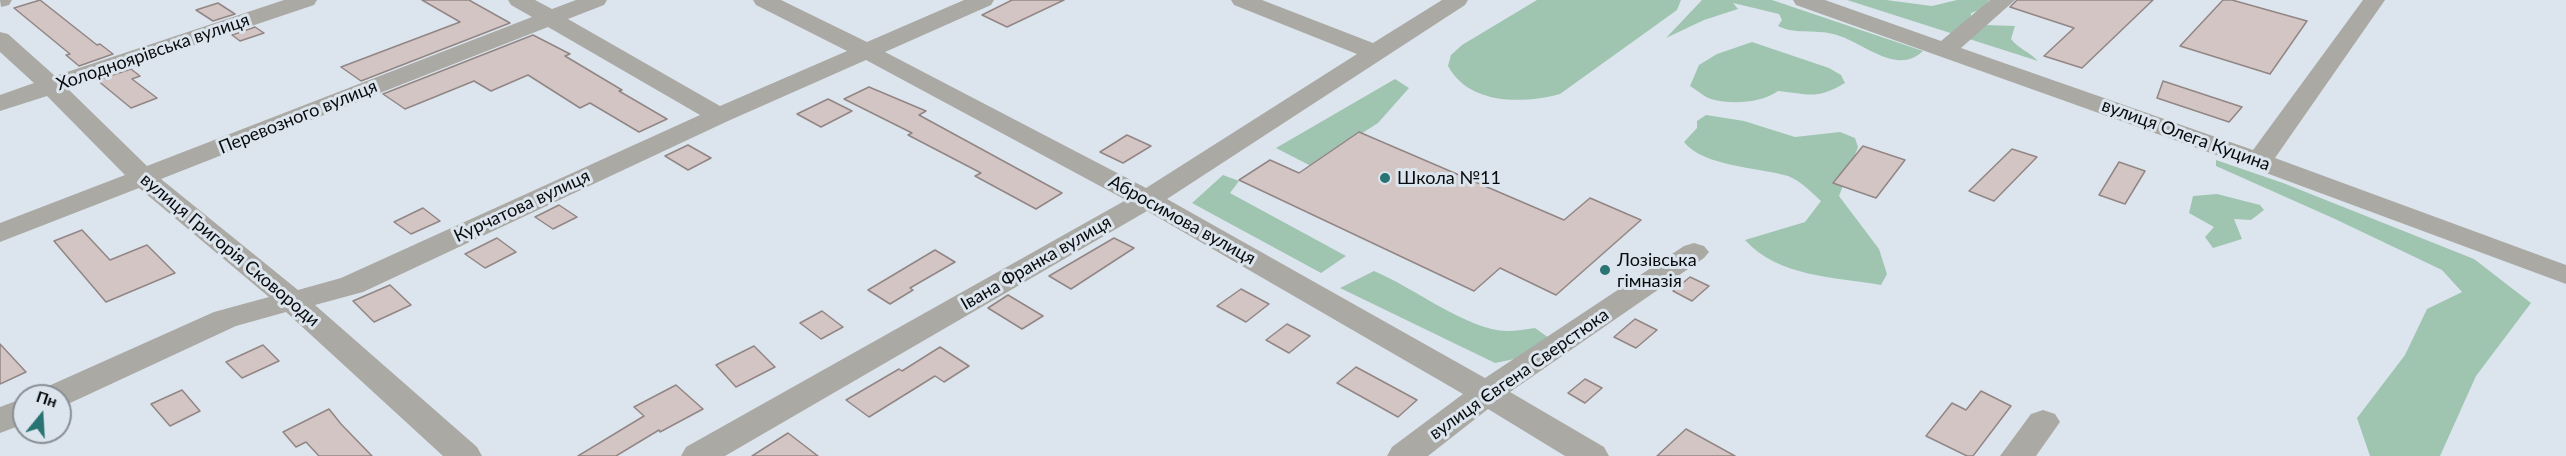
<!DOCTYPE html>
<html>
<head>
<meta charset="utf-8">
<style>
	body { margin:0 }
	#map { position:relative; width:2566px; height:456px; overflow:hidden; background:#dce5ee; font-family:Lato,sans-serif }
	canvas { display:block }
	.north { position:absolute; left:12px; top:384px; width:60px; height:60px; box-sizing:border-box; background:#dce5ee; border:2px solid #888e94; border-radius:50%; rotate:18deg; font-size:16px; font-weight:700; line-height:24px; text-align:center; color:#090c0e }
	.north::after { content:''; display:block; margin:auto; width:21px; height:27px; background:#297373; clip-path:polygon(50% 0,100% 100%,50% 72%,0 100%) }
</style>
</head>
<body>
<div id="map">
<canvas width="2566" height="456"></canvas>
<div class="north">Пн</div>
</div>
<script>
const context = document.querySelector('canvas').getContext('2d');
context.lineJoin = 'round';
function paint(path, color) { context.fillStyle = color; context.fill(path, 'evenodd'); }
function trace(path, color, width, dash) { context.strokeStyle = color; context.lineWidth = width; context.lineCap = dash ? 'butt' : 'round'; context.setLineDash(dash || []); context.stroke(path); }
function write(font, color, halo, rows, align = 'center') {
  context.font = font + ' Lato,sans-serif'; context.lineWidth = 6; context.setLineDash([]); context.textBaseline = 'middle'; context.strokeStyle = halo; context.fillStyle = color; for (const [text, x, y, turn = 0] of rows) {
    context.save(); context.translate(x, y); context.rotate((+turn || 0) * Math.PI / 180); context.textAlign = isNaN(turn) ? turn : align; if (halo) context.strokeText(text, 0, 0); context.fillText(text, 0, 0); context.restore();
  }
}
const green = new Path2D(`
	M1537,0h144l-4,10 -117,84c-37,10 -91,11 -112,-28l3,-11 11,-10z
	M1702,0h70l151,51c-27,26 -62,-11 -90,-17 -19,-5 -37,1 -55,-8l4,-6 -3,-6 -46,-11 5,6 -34,11 -38,18z
	M1847,0h39l46,6 25,-6h32l-7,9 -11,4v6l14,6 30,1 -4,13c8,10 19,13 27,22z
	M1752,42l77,26 12,7 4,8c-28,17 -36,11 -67,8 -17,12 -46,14 -67,8 -7,-2 -14,-9 -21,-13l9,-21 18,-11z
	M1395,79l14,9 -31,35 -67,43 -35,-18z
	M1706,115l38,6 51,16 45,-5 15,6 3,9 -19,49 40,53 8,25 -6,11c-46,-8 -103,-8 -136,-45l60,-18 16,-21c-10,-9 -20,-20 -33,-25 -30,-9 -84,-9 -104,-34l13,-14v-7z
	M2216,160l67,23 191,76 57,44 -55,73 -36,80h-70l-13,-38 48,-63 22,-46 35,-17 -20,-22 -107,-51 -119,-53z
	M1223,175l16,6 -9,12 116,63 -25,17 -129,-70z
	M2217,194l43,11 4,5 -13,10 -17,-1 8,20 -29,9 -8,-11 9,-10 -25,-14 4,-17z
	M1374,271c37,15 95,60 133,60 9,0 19,-2 28,-3l21,15 -7,9 -54,11 -155,-75z`);
const building = new Path2D(`
	M40,0l57,45 3,-1 13,10 -34,12 -13,-11 4,-1 -56,-46z
	M422,0h47l41,23 -149,58 -20,-14 119,-45z
	M1012,0h52l-57,27 -25,-12z
	M2017,0h136l-71,68 -38,-12 30,-28 -64,-21z
	M2223,0h9l75,21 -37,53 -90,-28z
	M218,3l17,11 -22,7 -17,-11z
	M255,27l9,6 -24,8 -8,-6z
	M533,35l37,19 -5,2 57,34 -3,1 48,28 -28,13 -49,-29 -10,5 -52,-33 -37,16 -17,-10 -69,28 -22,-15z
	M131,69l9,7 -8,3 25,19 -26,10 -34,-28z
	M2163,81l79,26 -13,15 -72,-24z
	M869,87l57,24 -7,4 143,78 -26,16 -61,-33 6,-3 -73,-38 4,-2 -68,-34z
	M828,99l24,12 -31,16 -24,-13z
	M1359,132l205,88 26,-22 51,22 -85,75 -56,-27 -26,23 -235,-111 31,-20 29,13z
	M1127,135l24,11 -28,17 -23,-11z
	M688,145l23,13 -23,12 -23,-14z
	M1863,146l42,14 -29,38 -43,-15z
	M2012,149l25,8 -43,44 -25,-10z
	M2119,162l26,9 -20,33 -26,-9z
	M559,205l18,12 -24,12 -18,-12z
	M423,208l17,13 -29,13 -17,-12z
	M82,230l28,30 37,-15 28,28 -69,29 -52,-61z
	M497,238l19,14 -31,16 -20,-14z
	M1114,238l20,10 -63,41 -22,-13z
	M935,250l20,12 -45,26 3,2 -23,14 -22,-14z
	M1690,277l19,9 -17,15 -19,-10z
	M390,285l21,20 -37,17 -21,-21z
	M1241,289l28,15 -23,18 -29,-16z
	M1008,295l35,21 -21,13 -34,-21z
	M822,311l21,16 -22,12 -21,-16z
	M1635,319l22,11 -21,18 -22,-11z
	M1287,324l23,12 -21,17 -23,-13z
	M0,344l26,28 -26,12z
	M263,345l16,16 -37,17 -16,-16z
	M754,346l21,21 -39,20 -20,-22z
	M940,347l29,19 -25,16 -9,-6 -66,41 -23,-17 53,-31 3,2z
	M1356,367l61,33 -19,17 -61,-34z
	M1585,379l17,9 -17,15 -17,-10z
	M676,385l27,24 -43,23 -1,-2 -43,26h-38l66,-40 -10,-9z
	M182,390l18,21 -30,15 -19,-22z
	M1981,391l30,15 -38,50h-6l-41,-20 26,-33 14,7z
	M329,409l12,15 31,32h-53l-13,-14 -10,5 -13,-15z
	M1686,429l49,27h-78z
	M788,433l30,23h-66z`);
const minor = new Path2D(`
	M0,0h12l-3,5 -8,2z
	M284,0h33l-3,5 -247,83 80,78 385,-149 -21,-12 -3,-5h27l17,9 24,-9h31l-3,5 -36,14 152,87 127,-55 -91,-46 -3,-5h28l86,42 97,-42h30l-3,5 -106,47 261,136 211,-134 -123,-49 -3,-5h31l111,43 69,-43h26l-3,5 -298,194 318,179 199,-132 10,-3 10,3 5,6 -5,6 -194,134 94,55 5,9h-44l-77,-47 -60,47h-41l5,-9 71,-53 -316,-183 -422,245h-44l5,-9 440,-247 -260,-140 -138,61 -365,171 -48,13 162,142 5,9h-39l-157,-144 -50,14 -168,78 -8,2v-10h-21l5,-8 170,-76 55,-15 -130,-109 -139,54v-19l125,-48 -78,-79 -47,15v-16l34,-12 -34,-31v-20l8,2 47,42zM548,27l152,88 -359,163 -43,12 -137,-111z
	M1793,0h32l116,41 49,-41h25l-54,48 292,102 110,-150h22l-110,158 291,107v19l-316,-117 -454,-162z
	M24,398v26l-24,9v-26z
	M2043,410l12,4 5,8 -24,34h-36l31,-42z`);
const markers = [
	[1385,178,6,"#297373"],
	[1605,270,6,"#297373"]
];
const streetNames = [
	["Холодноярівська вулиця",153,52,-19],
	["Перевозного вулиця",298,117,-22],
	["вулиця Олега Куцина",2186,135,20],
	["Курчатова вулиця",522,206,-25],
	["Абросимова вулиця",1182,220,29],
	["вулиця Григорія Сковороди",230,250,40],
	["Івана Франка вулиця",1036,263,-30],
	["вулиця Євгена Сверстюка",1519,374,-35]
];
const poiNames = [
	["Школа №11",1397,178],
	["Лозівська",1617,260],
	["гімназія",1617,281]
];
paint(green, '#9fc5b0');
paint(building, '#d2c5c3');
trace(building, '#928684', 1.5);
paint(minor, '#aaa9a4');
for (const [x, y, r, color] of markers) { const dot = new Path2D(); dot.arc(x, y, r, 0, 2 * Math.PI); context.fillStyle = color; context.fill(dot); trace(dot, '#dce5ee', 2); }
write('18px', '#090c0e', '#dce5ee', streetNames);
write('18px', '#090c0e', '#dce5ee', poiNames, 'left');
</script>
</body>
</html>
